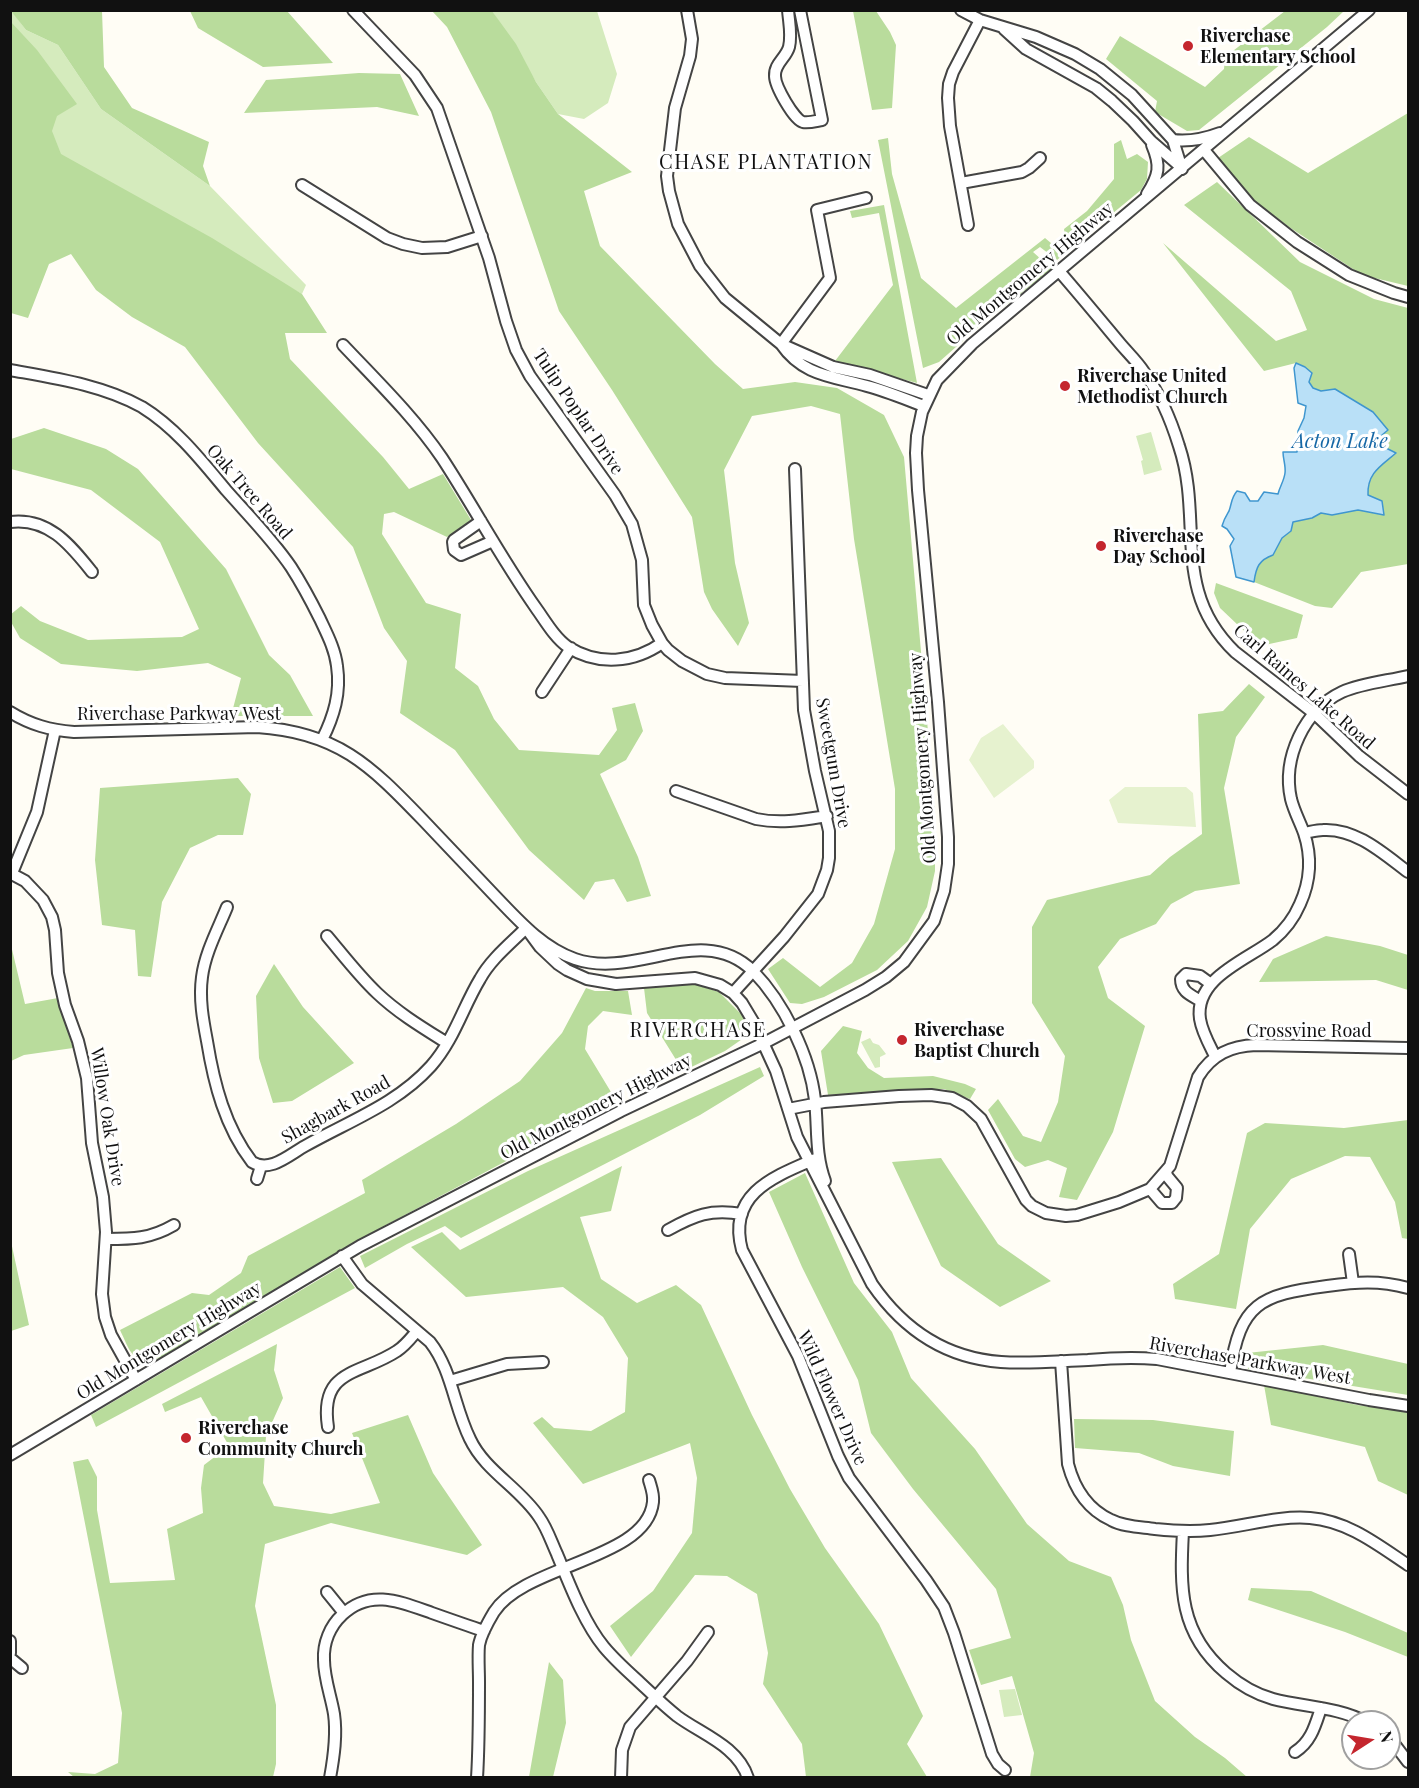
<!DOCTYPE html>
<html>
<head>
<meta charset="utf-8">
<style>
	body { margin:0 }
	#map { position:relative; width:1419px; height:1788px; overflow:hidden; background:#fffdf5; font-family:"Playfair Display",serif }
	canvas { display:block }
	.frame { position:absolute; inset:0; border:12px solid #111; pointer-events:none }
	.north { position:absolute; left:1341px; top:1710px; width:60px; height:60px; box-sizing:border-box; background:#fff; border:2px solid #a0a0a0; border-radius:50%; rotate:78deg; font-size:16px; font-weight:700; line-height:24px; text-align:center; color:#111 }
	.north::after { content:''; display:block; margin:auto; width:21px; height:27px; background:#c4262e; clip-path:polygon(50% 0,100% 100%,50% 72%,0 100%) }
</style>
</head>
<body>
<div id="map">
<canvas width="1419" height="1788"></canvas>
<div class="frame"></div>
<div class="north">N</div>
</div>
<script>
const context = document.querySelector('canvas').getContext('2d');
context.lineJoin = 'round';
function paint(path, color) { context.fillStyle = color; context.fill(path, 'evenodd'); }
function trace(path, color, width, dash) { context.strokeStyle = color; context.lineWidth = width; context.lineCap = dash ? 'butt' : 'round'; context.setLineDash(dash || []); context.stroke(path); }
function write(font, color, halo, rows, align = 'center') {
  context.font = font + ' "Playfair Display",serif'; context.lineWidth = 6; context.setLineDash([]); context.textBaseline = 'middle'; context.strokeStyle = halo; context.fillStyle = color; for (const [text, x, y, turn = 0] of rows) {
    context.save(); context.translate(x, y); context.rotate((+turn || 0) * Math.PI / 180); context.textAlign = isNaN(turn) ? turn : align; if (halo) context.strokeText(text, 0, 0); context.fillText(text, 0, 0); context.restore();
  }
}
const green = new Path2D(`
	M11,10l15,20 32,15 43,64 109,77 96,99 -4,9 -253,-138 -38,-63z
	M492,11h105l20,63 -9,29 -24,16 -26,-5 -22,-32z
	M1151,432l11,38 -18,5 -3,-14 2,-1 -7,-24z
	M870,1038l3,5 6,2 7,9 -6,3v10l-5,1 -14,-26z
	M1015,1689l7,26 -18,2 -5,-27z`);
const forest = new Path2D(`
	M11,11h91l2,56 28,41 77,34 -6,24 7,20 -109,-77 -43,-64 -32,-15z
	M190,11h97l46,52 -70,4 -65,-39z
	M432,11h60l24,33 20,38 22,32 74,58 -48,19 16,55 115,118 28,25 52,-7 42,6 47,27 20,42 31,355v59l-8,36 -19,34 -31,29 -53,27 -22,7 -12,-1 -22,-34 15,-11 37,29 32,-24 22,-39 21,-75v-60l-41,-250 -14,-125 -29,-8 -59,10 -28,54 11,93 14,60 -11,23 -26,-37 -8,-17 -12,-75 -80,-127 -53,-79 -68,-199 -44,-85z
	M853,11h23l14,21 6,13 -4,63 -20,2z
	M1285,11h59l-17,16 -128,103 -12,1 -32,-19 2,-11 -51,-42 14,-23 85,51 19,-18 1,-12z
	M10,21l27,29 40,54 -20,12 -5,15 9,23 151,84 90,56 25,39h-42l5,26 93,98 26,32 34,-15 28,46 -24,17 -53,-25 -10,2 -2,20 44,69 35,11 -6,54 23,18 16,33 25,31 80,5 18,-25 -5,-22 23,-5 8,28 -17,29 -26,14 38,83 13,39 -24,6 -13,-23 -19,3 -11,18 -55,-50 -74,-100 -55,-37 7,-52 -23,-33 -31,-81 -95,-104 -73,-96 -53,-30 -36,-27 -25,-36 -22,10 -21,54 -17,-5z
	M359,73l41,1 19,42 -42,-9 -133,6 22,-33z
	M1408,113v173l-46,-11 -73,-48 -38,-29 -33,-40 31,-21 59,36z
	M888,138l4,36 29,104 35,30 89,-70 19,16 -7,6 -17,-13 -7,5 19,17 -70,55 -43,38 -16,6 -45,-228z
	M1121,140l6,19 10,-5 11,8 -1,17 -6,11 -74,61 -3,-22 23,-18 27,-32v-35z
	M1217,182l83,80 74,37 34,9v256l-47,8 -29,36 -17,-2 -61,-24c2,-15 5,-22 19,-27l9,-17 9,-7 2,-9 19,-4 8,-5 12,2 26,-5 25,5 -7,-15 -9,-5c0,-18 11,-31 20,-45l-3,-3 -2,-12 -47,-46 -14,2 -8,-3 -4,-6 -4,-15 -9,-4 -32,8 -101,-128 113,98 31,-11 -16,-39 -107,-86z
	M884,205l33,178 -82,-22 58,-76 -14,-72 -27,5 -2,-7z
	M44,428l62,21 32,20 88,100 43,86 21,20 23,41h-82l10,-38 -33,-15 -71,8 -76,-7 -41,-26 -9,-16 -1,-7 11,-9 19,15 48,19 94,-3 17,-8 -39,-87 -69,-52 -80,-21v-30z
	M1216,583l87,32 -6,23 -37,8 -40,-38 -6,-15z
	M1249,684l16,13 -29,40 -12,51 16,96 -45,7 -24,13 -15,20 -36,15 -22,28 10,31 37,28 -32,106 -36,68 -18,-3 8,-29 -19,-8 -23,7 -10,-8 -27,-49 10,-11 25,37 18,6 17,-40 7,-46 -33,-53v-76l15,-27 103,-25 20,-18 32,-23 -4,-120 25,-3z
	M238,778l13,16 -8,41h-25l-28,13 -28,54 -11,75 -13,-1 -3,-46 -33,-5 -7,-65 5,-72z
	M1326,936l54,10 28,9v35l-32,-10 -117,2 14,-23z
	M10,941l15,63 33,-6 15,50 -49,7 -13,6z
	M274,964l29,43 51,56 -62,38 -19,2 -14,-45 -3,-62z
	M691,983l28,9 25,25 4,18 -23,16 -42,20 -36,-58 -3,-25z
	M586,988l9,3h33l4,24 -29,-4 -15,15 -3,23 32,53 -261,139 -195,117c-30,5 -29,-3 -41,-28l72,-37 17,2 32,-22 7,-17 117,-63 -3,-13 94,-56 64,-43 42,-48z
	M843,1026l19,5 -5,22 11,15 16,10 49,-2 32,8 11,5 -6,10 -26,-10 -116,6 -7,-44z
	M760,1067l4,9 -64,39 -239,123 -16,-12 -38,18 -42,24 -5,-12 168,-85z
	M1408,1120v119l-6,-1 -7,-36 -25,-45 -25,-1 -54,23 -41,50 -14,80 -61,-10 -2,-15 46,-30 28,-121 18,-10 79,5z
	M941,1158l57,86 53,37 -51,26 -59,-41 -49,-104z
	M622,1166l-11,45 -31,6 21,62 36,24 39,-18 25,20 51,110 38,74 35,59 54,76 44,92 -16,28 20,33h-121l-4,-33 -39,-60 5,-31 -11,-59 -30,-18 -32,-1 -64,82 -21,-31 43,-35 39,-58 5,-55 -7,-35 -107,41 -50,-61 9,-6 12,11 37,3 34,-19 3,-54 -25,-41 -40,-30 -97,10 -55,-50 31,-15 18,18z
	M805,1173l49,110 38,49 19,46 64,71 52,75 42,37 42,16 12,28 8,35 24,61 40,36 30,21 22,19h-217l4,-24 -22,-77 -31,9 -12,-35 42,-12 -15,-49 -83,-100 -42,-56 -13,-53 -56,-113 -33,-75z
	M10,1237l19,88 -18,6h-1z
	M340,1267l15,21 -259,139 -5,-12z
	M277,1344l-3,26 9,28 -17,38 -3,47 11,23 57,8 49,-11 -28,-70 56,-18 25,58 49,72 -15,10 -136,-32 -66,21 -10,62 21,99v59l-3,13h-199l-6,-5 27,2 23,-11 4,-50 -49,-251 15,-3 9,18v33l13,73 65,-3 -8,-51 36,-16 -2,-25 3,-23 25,-19 -28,-49 -36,15 -3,-8z
	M1323,1345l85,19v31l-160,-26 -1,-16z
	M1264,1385l93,20 51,6v84l-30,-14 -13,-34 -94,-22z
	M1074,1419l79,1 81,11 -4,45 -57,-10 -34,-13 -64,-5z
	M1251,1588l60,3 97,42v24l-63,-25 -97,-32z
	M549,1662l14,18 3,43 -13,54h-24z`);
const pitch = new Path2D(`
	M1003,724l31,37v7l-40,30 -25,-38 12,-22z
	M1125,787h61l7,6 3,34 -78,-4 -9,-23z`);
const water = new Path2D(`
	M1296,363l9,4 7,6 -3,9 4,6 8,3 14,-2 38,23 15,18 -6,5 2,12 12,6c-15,13 -29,20 -28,42l14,6 2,14 -26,-5 -26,5 -11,-2 -9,5 -19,4 -2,9 -9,7 -9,17c-14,5 -17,12 -19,27l-18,-5 -6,-31 4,-7 -7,-10 -5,-3c2,-7 4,-10 7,-15 3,-8 2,-13 8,-20l8,2 5,8h8l6,-9 14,2c2,-8 6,-13 7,-21 1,-7 -2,-14 -2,-21h14l1,-21 6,-13 2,-12 -8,-3 -4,-35z`);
const minor = new Path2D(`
	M353,10l62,65 22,33 52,150 17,63 10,29 14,26 85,119 17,29 10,36 2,45 8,20 10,18 6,7 14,11 25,13 18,4 78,3
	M687,10l5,29 -2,17 -15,52 -8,68 2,15 9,33 22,42 25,32 56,46 52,23 37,8 58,20
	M788,10c1,13 4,25 1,37 -3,11 -15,17 -14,29 0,10 19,44 28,46 6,1 13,-1 19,-2l-22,-110
	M961,10l19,10 56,17 39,17 25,15 32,26 41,45 9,29
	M1004,29l22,20 70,39 16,13 21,20 18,20 31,27
	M1173,140c17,2 31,-1 47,-7
	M1204,150l46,55 47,37 52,33 45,18 14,4
	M961,183l61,-11 7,-4 11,-10
	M302,185l85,53 16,6 19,4 25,-1 35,-11
	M1147,194c12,-19 14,-28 5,-49
	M968,225l-18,-99 -2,-28 1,-14 4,-12 27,-52
	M1059,271c20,23 39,46 59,70 8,10 19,20 26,31 16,22 27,48 35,74 25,75 -9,143 56,206l80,62 44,42 49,38
	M781,344l49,-66 -13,-68 49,-12
	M781,344c22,32 51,32 86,42 19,5 38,13 57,20
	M343,345c34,36 71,72 99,113 32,49 60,102 94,150 10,14 19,30 32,39 30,19 66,16 94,-4
	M10,370c44,8 93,15 132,37 34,21 59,53 84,83 22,25 46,49 65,77 11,17 20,34 29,52 7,15 15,30 17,47 4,27 -3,50 -15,74
	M481,521l-27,19 -1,2 1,8 7,5 32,-14
	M10,522c39,-5 61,24 82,50
	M542,692l29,-44
	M10,712c21,13 40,18 64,20l183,-5c80,5 113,38 165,92 25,26 50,53 75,79 22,23 46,50 78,61 61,21 127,-38 178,12 31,32 57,85 62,129 3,28 0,54 10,81
	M676,791l80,28c25,5 46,1 71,-3
	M1304,833c6,-1 13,-3 19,-3 33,-2 61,24 85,42
	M10,873l15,8 18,19 9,17 3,13 3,43 7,32 13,36 9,37 5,65 11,54 3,35 -4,62 3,23 6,18 25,45
	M12,873l25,-61 18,-82
	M227,907c-9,22 -22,46 -25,70 -3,22 1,43 5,64 7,43 18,86 45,121 18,11 37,-7 53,-16 44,-25 92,-42 126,-80 23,-26 32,-59 49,-87 11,-20 30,-35 46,-51
	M526,928l14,19 18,17 9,6 20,9 29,5 79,-6 25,7 13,8 9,10 12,20 22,48 21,66 75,147c31,45 74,74 129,78 29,2 58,-1 87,-2 23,-2 46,-3 69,-1l212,41 39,6
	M327,936c16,19 32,40 50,57 21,20 46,35 70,50
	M733,993l51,-56 34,-43 9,-24 2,-12v-27l-14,-60 -11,-61 -9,-241
	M1201,1001c-10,-6 -20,-9 -20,-22l5,-5 14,2 11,8
	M1215,1056c-6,-12 -13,-24 -15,-37 -6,-41 47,-59 73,-79 12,-10 21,-22 27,-36 10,-22 12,-47 4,-71 -4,-11 -10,-22 -13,-34 -9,-41 13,-89 51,-107 20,-9 45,-11 66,-16
	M788,1109l36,-7 75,-6 32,-1 21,3 15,8 14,13 45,81 6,6 14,7 20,3 11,-1 42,-13 31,-13 20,-23 28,-89c14,-23 33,-31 58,-32l152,3
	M815,1159c-42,18 -88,35 -73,91l56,106 40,100 11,22 77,102 18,27 10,26 38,121 6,10 7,6
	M257,1179l4,-13
	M1150,1189l12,14h10l4,-5 1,-10 -10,-12 -1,-5
	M668,1230c27,-15 42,-21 74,-16
	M106,1239c27,0 44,0 68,-14
	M1349,1254l4,29
	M342,1256l20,28 68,58c22,28 24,65 40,97 15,32 50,49 69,78 8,11 12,24 18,37 12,29 27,69 47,93 10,12 21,22 32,32 14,13 27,26 41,37 24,18 61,30 71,62
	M1061,1361l7,103c6,23 19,45 43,56 13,7 30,7 44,9 19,2 37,3 55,1 32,-3 70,-15 100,-12 38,3 68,27 98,47
	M1230,1373c10,-70 30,-78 97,-87 29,-4 52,-6 81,2
	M450,1381l57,-17 36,-2
	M328,1427c-9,-59 33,-52 69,-76 8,-5 14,-13 20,-20
	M10,1455l350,-209 261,-135 143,-68 101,-53 21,-13 18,-15 30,-41 10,-30 4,-27v-27l-10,-135 -20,-212 -2,-37 1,-17 5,-24 15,-32 35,-36 397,-334
	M1183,1531c-3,57 -4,102 43,142 14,12 29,21 47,26 31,8 65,8 93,23
	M327,1592l17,21
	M10,1641v12
	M10,1658l12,10
	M1389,1737l19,25
	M1295,1752c16,-10 20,-26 26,-44
	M330,1778c4,-22 7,-43 4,-64 -3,-18 -10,-36 -10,-54 -1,-17 6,-34 18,-45 28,-27 59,-13 90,-2 17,6 34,12 52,18
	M477,1778c2,-32 2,-64 2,-96 0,-12 -1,-25 0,-37 2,-11 9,-23 15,-33 31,-48 153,-52 159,-110 1,-8 -2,-15 -4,-22
	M621,1778l1,-28 8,-23 57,-66 21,-29`);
const markers = [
	[1188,46,6,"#c4262e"],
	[1065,386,6,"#c4262e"],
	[1101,546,6,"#c4262e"],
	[902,1040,6,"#c4262e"],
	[186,1438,6,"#c4262e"]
];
const poiNames = [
	["Riverchase",1200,36],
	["Elementary School",1200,57],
	["Riverchase United",1077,376],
	["Methodist Church",1077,397],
	["Riverchase",1113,536],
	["Day School",1113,557],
	["Riverchase",914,1030],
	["Baptist Church",914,1051],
	["Riverchase",198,1428],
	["Community Church",198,1449]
];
const streetNames = [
	["Old Montgomery Highway",1030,274,-40],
	["Tulip Poplar Drive",578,412,56],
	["Oak Tree Road",249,492,49],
	["Carl Raines Lake Road",1304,687,41],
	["Riverchase Parkway West",179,714],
	["Old Montgomery Highway",923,758,-94],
	["Sweetgum Drive",833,763,80],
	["Crossvine Road",1309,1031],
	["Old Montgomery Highway",596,1107,-27],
	["Shagbark Road",336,1110,-29],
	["Willow Oak Drive",107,1117,81],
	["Old Montgomery Highway",169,1341,-31],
	["Riverchase Parkway West",1250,1361,10],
	["Wild Flower Drive",832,1398,66]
];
const neighbourhoodNames = [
	["CHASE PLANTATION",766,163],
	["RIVERCHASE",698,1031]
];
const waterNames = [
	["Acton Lake",1340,442]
];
paint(green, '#d5ebbd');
paint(forest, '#b9dc9c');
paint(pitch, '#e6f2cf');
paint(water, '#b9e0f7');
trace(water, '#3f96cf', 1.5);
trace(minor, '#444', 14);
trace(minor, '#fff', 10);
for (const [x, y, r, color] of markers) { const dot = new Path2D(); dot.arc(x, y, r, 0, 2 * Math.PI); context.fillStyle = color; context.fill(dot); trace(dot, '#fff', 2); }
write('bold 18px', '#111', '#fff', poiNames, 'left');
write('18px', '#111', '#fff', streetNames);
context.letterSpacing = '1.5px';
write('20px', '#111', '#fff', neighbourhoodNames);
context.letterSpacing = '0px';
write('italic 20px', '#1768a6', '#fff', waterNames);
</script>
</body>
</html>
